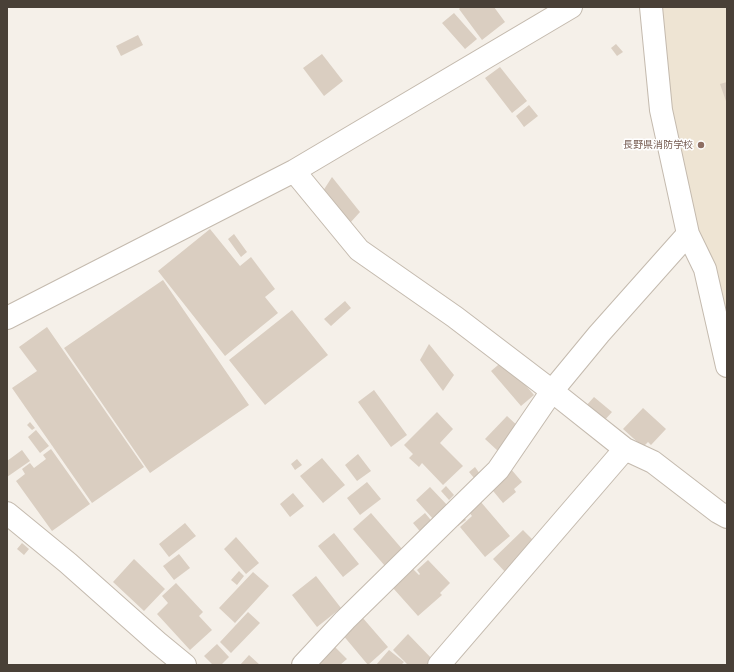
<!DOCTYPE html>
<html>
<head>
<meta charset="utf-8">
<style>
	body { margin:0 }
	#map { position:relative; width:734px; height:672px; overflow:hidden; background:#f5f0e9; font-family:"Asap Condensed",sans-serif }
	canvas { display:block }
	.frame { position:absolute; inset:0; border:8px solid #494037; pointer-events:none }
</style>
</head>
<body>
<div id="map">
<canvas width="734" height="672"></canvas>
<div class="frame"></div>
</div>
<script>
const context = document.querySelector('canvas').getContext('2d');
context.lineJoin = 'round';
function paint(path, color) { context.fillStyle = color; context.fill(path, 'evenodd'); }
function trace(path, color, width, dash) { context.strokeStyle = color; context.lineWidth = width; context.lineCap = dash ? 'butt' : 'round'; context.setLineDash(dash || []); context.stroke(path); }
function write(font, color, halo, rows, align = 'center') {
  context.font = font + ' "Asap Condensed","Noto Sans JP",sans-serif'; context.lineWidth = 3; context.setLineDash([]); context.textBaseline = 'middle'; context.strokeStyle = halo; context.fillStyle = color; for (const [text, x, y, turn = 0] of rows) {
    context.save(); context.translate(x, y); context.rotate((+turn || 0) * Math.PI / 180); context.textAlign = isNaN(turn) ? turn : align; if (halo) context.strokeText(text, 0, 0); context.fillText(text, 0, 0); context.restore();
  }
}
const education = new Path2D(`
	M660,7h67v319l-34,-97 -24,-119z`);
const building = new Path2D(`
	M461,7h33l11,15 -23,18 -23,-31z
	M454,13l23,26 -12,10 -23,-26z
	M138,35l5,10 -22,11 -5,-10z
	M616,44l7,8 -6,4 -6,-8z
	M322,54l21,27 -19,15 -21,-28z
	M500,67l27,34 -15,12 -27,-35z
	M727,82v22l-7,-20z
	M529,105l9,11 -14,11 -8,-11z
	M332,177l28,35 -10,11 -27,-32z
	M210,229l30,37 11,-9 24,32 -10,8 13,16 -53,43 -67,-85z
	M234,234l13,18 -6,5 -13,-18z
	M163,280l86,125 -99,68 -86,-125z
	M345,301l6,7 -20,18 -7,-7z
	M292,310l36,45 -63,50 -36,-45z
	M47,327l97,140 -52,36 -80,-115 25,-17 -18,-24z
	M429,344l25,31 -11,16 -23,-31z
	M504,360l30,35 -13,11 -30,-35z
	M374,390l33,45 -16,12 -33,-45z
	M594,397l18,15 -9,10 -18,-15z
	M643,408l23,21 -15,16 -3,-3 -5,5 -20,-18z
	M437,412l16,17 -13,14 23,23 -20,19 -21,-22 -3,4 -10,-9 4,-4 -9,-9z
	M507,416l13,12 -22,23 -13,-12z
	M30,422l5,6 -3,2 -5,-5z
	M36,430l13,16 -9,7 -12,-16z
	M51,449l39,55 -38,27 -36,-50 9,-7 -3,-5 8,-6 4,5 12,-9 -3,-4z
	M22,450l8,11 -23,16v-16z
	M358,454l13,17 -14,10 -12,-16z
	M322,458l23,27 -22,18 -23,-27z
	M297,459l5,6 -7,5 -4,-6z
	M475,467l5,7 -6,4 -5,-6z
	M510,468l12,14 -8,7 2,3 -13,11 -14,-17z
	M367,482l14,17 -21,16 -13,-17z
	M446,486l8,9 -5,5 -8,-9z
	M430,487l18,19 -14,14 -18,-20z
	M293,493l11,13 -14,11 -10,-13z
	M480,501l30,35 -25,21 -25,-30 12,-11 -4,-5z
	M371,513l32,37 -18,16 -32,-37z
	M425,513l10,12 -12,10 -10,-12z
	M462,515l4,5 -8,6 -4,-4z
	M185,523l11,13 -27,21 -10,-13z
	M523,530l12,12 -28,32 -14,-15z
	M334,533l25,31 -16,13 -25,-31z
	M236,537l23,26 -13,11 -22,-25z
	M22,543l7,6 -5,6 -7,-6z
	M179,554l11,14 -16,12 -11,-14z
	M134,559l31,30 -21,22 -31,-29z
	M428,560l22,23 -10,10 2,2 -24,21 -25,-28 20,-19 6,6 1,-1 -3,-4z
	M239,571l5,5 -7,9 -6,-5z
	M253,572l16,14 -34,37 -16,-15z
	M316,576l25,32 -24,19 -25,-32z
	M176,583l27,29 -4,4 13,14 -22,20 -33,-36 11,-11 -6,-7z
	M248,612l12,11 -29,30 -11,-11z
	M362,617l26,30 -20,18 -26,-31z
	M408,634l26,27 -4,4h-22l-15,-15z
	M217,644l12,13 -8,8h-8l-9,-9z
	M334,646l13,13 -7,6h-25z
	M389,650l15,12 -3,3h-25z
	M249,655l11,10h-20z`);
const minor = new Path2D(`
	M651,7l10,103 27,124 17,35 22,97
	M294,171l65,79 96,67 97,74 73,58 28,13 65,50 9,5
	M7,318l287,-147 277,-164
	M7,513l61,50 89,79 28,23
	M303,665l42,-45 153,-150 54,-79 47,-57 89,-100
	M439,665l186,-216`);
const markers = [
	[701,145,4,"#8d6e63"]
];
const educationNames = [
	["長野県消防学校",693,145]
];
paint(education, '#eee4d3');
paint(building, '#dacec1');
trace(minor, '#c4baae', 24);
trace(minor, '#fff', 22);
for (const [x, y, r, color] of markers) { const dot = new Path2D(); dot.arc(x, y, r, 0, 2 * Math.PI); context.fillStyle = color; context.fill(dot); trace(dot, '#fff', 1.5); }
write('10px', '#785e54', '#fff', educationNames, 'right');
</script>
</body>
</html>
